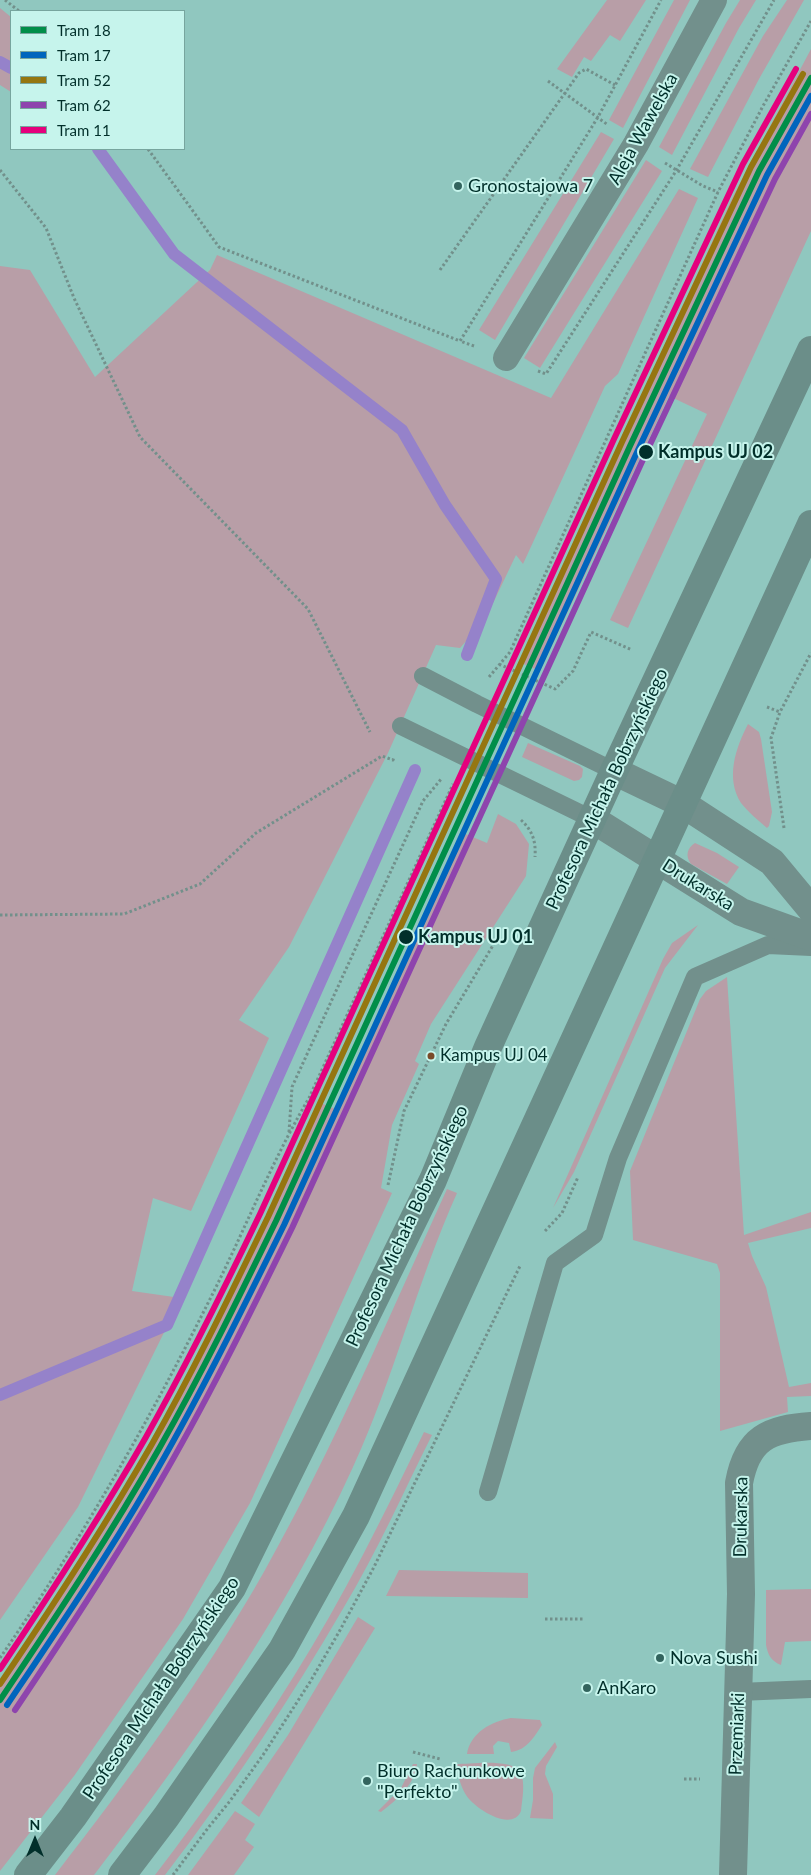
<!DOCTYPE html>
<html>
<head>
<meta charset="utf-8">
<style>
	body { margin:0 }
	#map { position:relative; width:811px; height:1875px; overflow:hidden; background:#90c7bf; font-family:Lato,sans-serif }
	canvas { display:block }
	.legend { position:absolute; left:10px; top:10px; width:175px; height:140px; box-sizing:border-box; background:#c6f4ec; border:1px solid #77a59e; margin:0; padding:6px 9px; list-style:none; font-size:15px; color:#012f2a }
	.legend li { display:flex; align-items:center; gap:10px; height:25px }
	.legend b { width:25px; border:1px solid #77a59e }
	.north { position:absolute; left:10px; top:1815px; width:50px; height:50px; -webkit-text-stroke:4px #c6f4ec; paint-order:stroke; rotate:0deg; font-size:14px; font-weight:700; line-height:20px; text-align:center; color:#012f2a }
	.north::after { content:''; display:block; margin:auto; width:18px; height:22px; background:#012f2a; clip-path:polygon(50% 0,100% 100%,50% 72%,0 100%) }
</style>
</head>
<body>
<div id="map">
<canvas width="811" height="1875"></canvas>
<ul class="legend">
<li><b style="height:6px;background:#008e49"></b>Tram 18</li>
<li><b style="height:6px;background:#0065bd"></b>Tram 17</li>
<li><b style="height:6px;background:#957611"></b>Tram 52</li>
<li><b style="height:6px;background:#8e44ad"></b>Tram 62</li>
<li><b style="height:6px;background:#e5007d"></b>Tram 11</li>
</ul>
<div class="north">N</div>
</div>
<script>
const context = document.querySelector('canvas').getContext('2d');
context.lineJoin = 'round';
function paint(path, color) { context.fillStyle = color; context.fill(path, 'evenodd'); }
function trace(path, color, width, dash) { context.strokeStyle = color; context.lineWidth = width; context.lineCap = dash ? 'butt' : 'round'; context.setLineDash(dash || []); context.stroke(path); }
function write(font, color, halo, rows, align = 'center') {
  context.font = font + ' Lato,sans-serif'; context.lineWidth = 4; context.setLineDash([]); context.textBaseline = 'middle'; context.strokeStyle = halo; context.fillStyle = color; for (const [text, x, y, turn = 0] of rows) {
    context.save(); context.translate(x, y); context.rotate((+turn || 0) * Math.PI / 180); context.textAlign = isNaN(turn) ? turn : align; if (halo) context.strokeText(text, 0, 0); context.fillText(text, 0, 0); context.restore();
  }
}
const green = new Path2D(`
	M607,0h39l-26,41 -10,-6 -19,26 -7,-4 -12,20 -15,-8z
	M674,0h16l-67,128 -14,-8z
	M740,0h16l-17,28 -67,127 -13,-8 67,-124z
	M787,0h17l-45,79 -51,98 -18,-8 73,-133z
	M0,8l11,9v75l-11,-7z
	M811,49v182l-183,397 -18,-8 97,-206 -38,-18 -129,275 -21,-9 214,-466z
	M601,132l13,7 -119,201 -16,-10z
	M646,160l16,11 -122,197 -16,-10z
	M679,189l19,9 -80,176 -13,12 -82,178 -7,-9 -31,65 -25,28 -24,-3 -48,108 -99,194 -50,73 30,18 -78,173 -38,-13 -21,93 49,7 -103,209 -78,113v-1354l30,4 65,107 115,-107 7,-15 334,143z
	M748,724l11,8 2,7 11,73 -3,14 -2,2c-9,-8 -19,-16 -26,-25 -16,-25 -5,-56 7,-79z
	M528,743l52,23 3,3 -1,8 -3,3 -5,1 -52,-24z
	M498,814l18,10 13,20 -3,32 -95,148 -16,37 4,3 -27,61 -11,63 11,5 -142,310 -67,116 -109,157 -74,95v-188l118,-183 64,-116 58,-113 78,-169 20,8 125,-277 24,10z
	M695,843l22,10 22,14 -12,17 -36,-20c-6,-8 -4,-16 4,-21z
	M698,925l-33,43 -91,204 -21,36 110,-249 9,-16z
	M727,977l17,258 67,-23v16l-63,15 4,13 14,31 23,100 22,-4v13l-24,1 1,15 -68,19v-158l-3,-9 -84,-24 -3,-69 70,-172 6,-8z
	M447,1189l10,4c-40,89 -63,185 -104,274 -67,147 -161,280 -259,408h-39c76,-98 149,-197 210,-305 69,-123 124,-253 182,-381z
	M424,1432l8,3c-29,58 -55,117 -88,172 -54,93 -114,183 -179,268h-10c49,-64 96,-130 139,-199 49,-78 90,-161 130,-244z
	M399,1570l129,3v25l-142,-2z
	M811,1589v52l-26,1 -4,23c-10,-4 -13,-10 -15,-20v-55z
	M358,1617l17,11 -116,189 -18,-14 47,-68z
	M511,1718l29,2 2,5c-8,12 -15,25 -31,27l-2,-9 -11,-2 -5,5 1,8h-27c3,-21 25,-33 44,-36z
	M555,1742l2,5 -11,19 -1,8 8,20v25l-23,-1 3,-18v-22l2,-10z
	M413,1764h4c-1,19 -21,37 -36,48l-3,-1 23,-23z
	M456,1764c15,0 56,-6 64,8 6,10 2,28 1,39 -9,22 -47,-3 -55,-16 -6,-10 -8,-20 -10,-31z
	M235,1811l20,13 -10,16 9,7 -20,28h-46z`);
const stream = new Path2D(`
	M0,62l11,6
	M98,149l76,105 228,176 43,75 51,74 -29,76
	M0,1395l167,-70 248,-555`);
const path = new Path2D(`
	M5,0l14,11
	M548,81l60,44
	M148,149l71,98 241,94
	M665,163l38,23 15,6
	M0,170l46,58 28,70 66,139 168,172 62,123
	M440,270l139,-197 7,-4 29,16
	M474,346l-14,-5 138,-224 63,-117
	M538,371l8,3 130,-203 98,-171
	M499,664l56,25 18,-18 18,-39 41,18
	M489,677l21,-25 208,-460 45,-86 48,-85
	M767,707l13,5
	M521,820c12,11 15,22 14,37
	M784,828l-13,-90 9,-26 31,-59
	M0,915l124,-1 76,-30 56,-51 126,-77 11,4 1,-3
	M289,1132l3,-45 131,-286 19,-23
	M388,1185l16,-74 42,-87 49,-82
	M545,1231l17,-18 16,-36
	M545,1619h38
	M0,1658c77,-112 146,-231 207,-353 35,-68 63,-141 102,-207l144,-314
	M413,1752l27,7
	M684,1779h16
	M173,1875l35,-47 22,-27 33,-46 47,-73 29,-50 35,-65 146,-301`);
const service = new Path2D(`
	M423,676l54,28 137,67
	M401,726l191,93
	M488,1492l67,-229 39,-28 24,-77 77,-181 73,-32 43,2
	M739,1692l72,-3`);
const pedestrian = new Path2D(`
	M506,358l130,-214 78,-144`);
const minor = new Path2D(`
	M614,771l69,33 89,58 39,47
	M592,819l149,93 70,25
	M733,1875l8,-281 -2,-111c8,-45 30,-54 72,-57`);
const secondary = new Path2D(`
	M28,1875l45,-58 159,-229 201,-408 55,-133 126,-276 197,-421
	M122,1875l44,-58 116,-167 74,-134 455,-992`);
const tram1 = new Path2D(`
	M0,1700c56,-83 111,-166 160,-253 42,-74 79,-150 116,-226l354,-775 129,-275 52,-93`);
const tram2 = new Path2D(`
	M7,1705c49,-73 98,-145 142,-221 49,-84 92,-172 135,-259l354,-775 129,-275 44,-79`);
const tram3 = new Path2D(`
	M0,1684c53,-78 105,-158 152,-240 42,-74 79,-151 116,-227l354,-775 129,-275 52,-93`);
const tram4 = new Path2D(`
	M15,1710c49,-73 98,-147 142,-223 49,-84 92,-171 135,-259l354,-775 129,-274 36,-65`);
const tram5 = new Path2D(`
	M0,1669c51,-76 101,-153 146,-232 41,-73 78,-148 114,-223l354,-775 129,-275 53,-95`);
const markers = [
	[458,186,5,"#33645e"],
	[646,452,8,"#012f2a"],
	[406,937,8,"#012f2a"],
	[431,1056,4.5,"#7a4b2a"],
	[660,1658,5,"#33645e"],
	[587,1688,5,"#33645e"],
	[367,1781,5,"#33645e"]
];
const busNames = [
	["Kampus UJ 04",440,1056]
];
const streetNames = [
	["Aleja Wawelska",643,129,-61],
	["Profesora Michała Bobrzyńskiego",607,789,-65],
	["Drukarska",698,885,32],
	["Profesora Michała Bobrzyńskiego",407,1226,-65],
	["Drukarska",741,1517,-89],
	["Profesora Michała Bobrzyńskiego",161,1688,-56],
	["Przemiarki",737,1734,-88]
];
const poiNames = [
	["Gronostajowa 7",468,186],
	["Nova Sushi",670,1658],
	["AnKaro",597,1688],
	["Biuro Rachunkowe",377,1771],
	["\"Perfekto\"",377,1792]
];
const stopNames = [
	["Kampus UJ 02",658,452],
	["Kampus UJ 01",418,937]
];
paint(green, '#b89ea7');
trace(stream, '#9582ca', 12);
trace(path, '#72908b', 3, [2.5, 2.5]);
trace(service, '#72908c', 18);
trace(pedestrian, '#72908c', 26);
trace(minor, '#72908c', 28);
trace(secondary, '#6b8e89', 28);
trace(tram1, '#008e49', 6);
trace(tram2, '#0065bd', 6);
trace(tram3, '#957611', 6);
trace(tram4, '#8e44ad', 6);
trace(tram5, '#e5007d', 6);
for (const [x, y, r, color] of markers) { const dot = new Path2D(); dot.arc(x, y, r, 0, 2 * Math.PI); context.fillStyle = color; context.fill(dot); trace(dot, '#c6f4ec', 2); }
write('17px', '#012f2a', '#c6f4ec', busNames, 'left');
write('18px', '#012f2a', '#c6f4ec', streetNames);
write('18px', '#012f2a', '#c6f4ec', poiNames, 'left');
write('bold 18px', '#012f2a', '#c6f4ec', stopNames, 'left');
</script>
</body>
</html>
